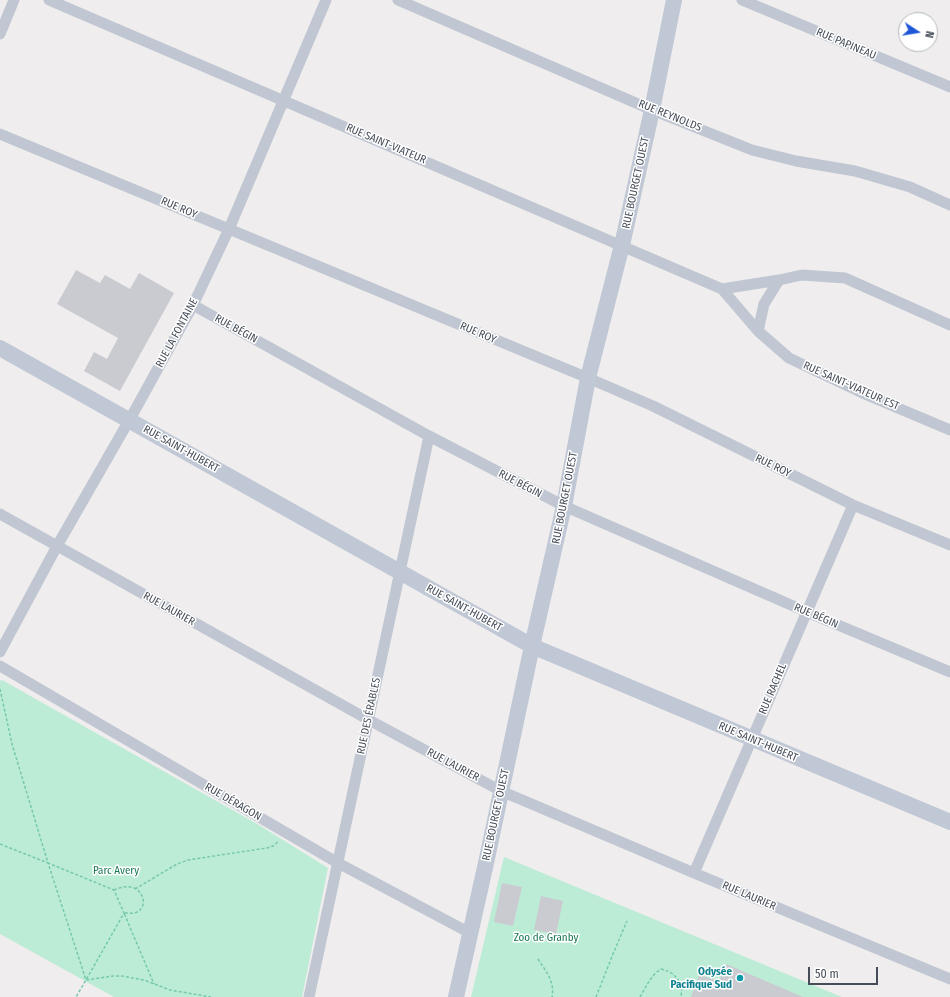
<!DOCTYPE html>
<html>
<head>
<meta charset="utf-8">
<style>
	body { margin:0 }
	#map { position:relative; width:950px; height:997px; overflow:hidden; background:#efeded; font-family:"Fira Sans Condensed",sans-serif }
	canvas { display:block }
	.north { position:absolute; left:898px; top:12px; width:40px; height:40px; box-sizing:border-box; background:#fff; border:1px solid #b5b8bd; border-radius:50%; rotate:102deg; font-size:11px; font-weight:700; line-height:16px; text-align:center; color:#464d59 }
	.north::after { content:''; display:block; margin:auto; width:14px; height:18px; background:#1f57d7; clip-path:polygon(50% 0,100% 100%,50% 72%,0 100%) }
	.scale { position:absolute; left:808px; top:967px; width:70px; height:18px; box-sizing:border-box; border:2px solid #464d59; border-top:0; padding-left:5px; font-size:12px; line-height:14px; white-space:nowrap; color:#464d59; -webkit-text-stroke:3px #fff; paint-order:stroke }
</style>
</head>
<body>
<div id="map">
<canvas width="950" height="997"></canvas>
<div class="north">N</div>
<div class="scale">50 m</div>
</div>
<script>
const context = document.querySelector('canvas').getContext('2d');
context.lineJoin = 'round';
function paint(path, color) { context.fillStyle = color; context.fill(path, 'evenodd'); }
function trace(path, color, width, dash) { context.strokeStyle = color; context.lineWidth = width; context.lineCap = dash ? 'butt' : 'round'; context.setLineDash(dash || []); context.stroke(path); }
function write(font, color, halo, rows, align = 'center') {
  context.font = font + ' "Fira Sans Condensed",sans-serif'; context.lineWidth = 3; context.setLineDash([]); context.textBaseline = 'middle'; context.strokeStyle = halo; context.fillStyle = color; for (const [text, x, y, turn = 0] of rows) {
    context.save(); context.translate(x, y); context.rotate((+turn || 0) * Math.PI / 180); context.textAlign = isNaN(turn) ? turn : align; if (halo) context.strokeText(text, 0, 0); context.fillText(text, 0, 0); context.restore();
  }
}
const green = new Path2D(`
	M2,680l257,145 69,43 -26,129h-188l-114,-63v-253z
	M504,857l338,140h-371z`);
const building = new Path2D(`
	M76,270l24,13 5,-8 25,14 9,-16 35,20 -54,98 -36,-20 10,-19 13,7 11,-21 -61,-34z
	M502,883l20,4 -9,39 -19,-4z
	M541,896l22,5 -7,33 -22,-4z
	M726,964l77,33h-112l8,-22 20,6z`);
const path = new Path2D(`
	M0,689l12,55 36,119 66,27 10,23 -38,67 -10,17
	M0,844l48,19 38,117 27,-4h9l22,4 26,10 41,7
	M135,889l42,-25 11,-4 79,-12 6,-2 6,-5
	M114,890c7,-3 15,-5 22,-1 8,5 11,18 1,23 -4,2 -9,1 -13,1l30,71
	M538,959c8,13 17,22 14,38
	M596,997l17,-43 14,-33
	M640,997c6,-10 11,-22 21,-28 12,3 15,7 21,17l-1,11`);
const street = new Path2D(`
	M49,0l673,289 36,42 31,27 78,37 83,35
	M398,0l254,110 100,40 44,11 59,10 55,16 40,18
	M742,0l208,87
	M0,34l14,-34
	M0,134l588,244 65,28 200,99 97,40
	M722,289l57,-9 23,-5 43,3 105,47
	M193,305l236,131 135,70 243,106 143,60
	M758,331l6,-27 15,-24
	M0,514l369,206 132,71 193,82 256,106
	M0,652l57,-106 78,-136 58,-105 36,-76 97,-229
	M0,666l338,197 132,70
	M694,873l159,-368
	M309,997l120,-561`);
const secondary = new Path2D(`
	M0,348l532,298 418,176
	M456,997l30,-134 46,-217 32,-140 24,-128 34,-133 30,-135 22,-110`);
const markers = [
	[740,978,4,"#0f9aa8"]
];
const streetNames = [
	["RUE PAPINEAU",846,44,23],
	["RUE REYNOLDS",670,116,22],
	["RUE SAINT-VIATEUR",386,144,23],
	["RUE BOURGET OUEST",636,183,-78],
	["RUE ROY",179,208,23],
	["RUE BÉGIN",236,329,29],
	["RUE LA FONTAINE",177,333,-62],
	["RUE ROY",478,333,23],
	["RUE SAINT-VIATEUR EST",851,386,24],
	["RUE SAINT-HUBERT",181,449,29],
	["RUE ROY",773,466,26],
	["RUE BÉGIN",520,484,28],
	["RUE BOURGET OUEST",565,498,-79],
	["RUE SAINT-HUBERT",464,608,29],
	["RUE LAURIER",169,609,29],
	["RUE BÉGIN",816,616,23],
	["RUE RACHEL",773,689,-67],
	["RUE DES ÉRABLES",369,716,-78],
	["RUE SAINT-HUBERT",758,742,23],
	["RUE LAURIER",453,765,28],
	["RUE DÉRAGON",233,802,30],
	["RUE BOURGET OUEST",496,815,-78],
	["RUE LAURIER",749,896,23]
];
const parkNames = [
	["Parc Avery",116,871],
	["Zoo de Granby",546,938]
];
const cultureNames = [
	["Odysée",732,972],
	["Pacifique Sud",732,985]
];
paint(green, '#bcecd5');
paint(building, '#cacbd1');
trace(path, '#75c9ab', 1.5, [3, 2]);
trace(street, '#c0c7d2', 11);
trace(secondary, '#c0c7d5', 16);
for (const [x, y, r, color] of markers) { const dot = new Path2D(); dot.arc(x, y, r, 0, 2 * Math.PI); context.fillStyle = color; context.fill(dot); trace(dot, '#fff', 1.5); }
write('11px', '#464d59', '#fff', streetNames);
write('11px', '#1a7755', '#fff', parkNames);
write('bold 11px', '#0d838f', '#fff', cultureNames, 'right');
</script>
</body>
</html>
